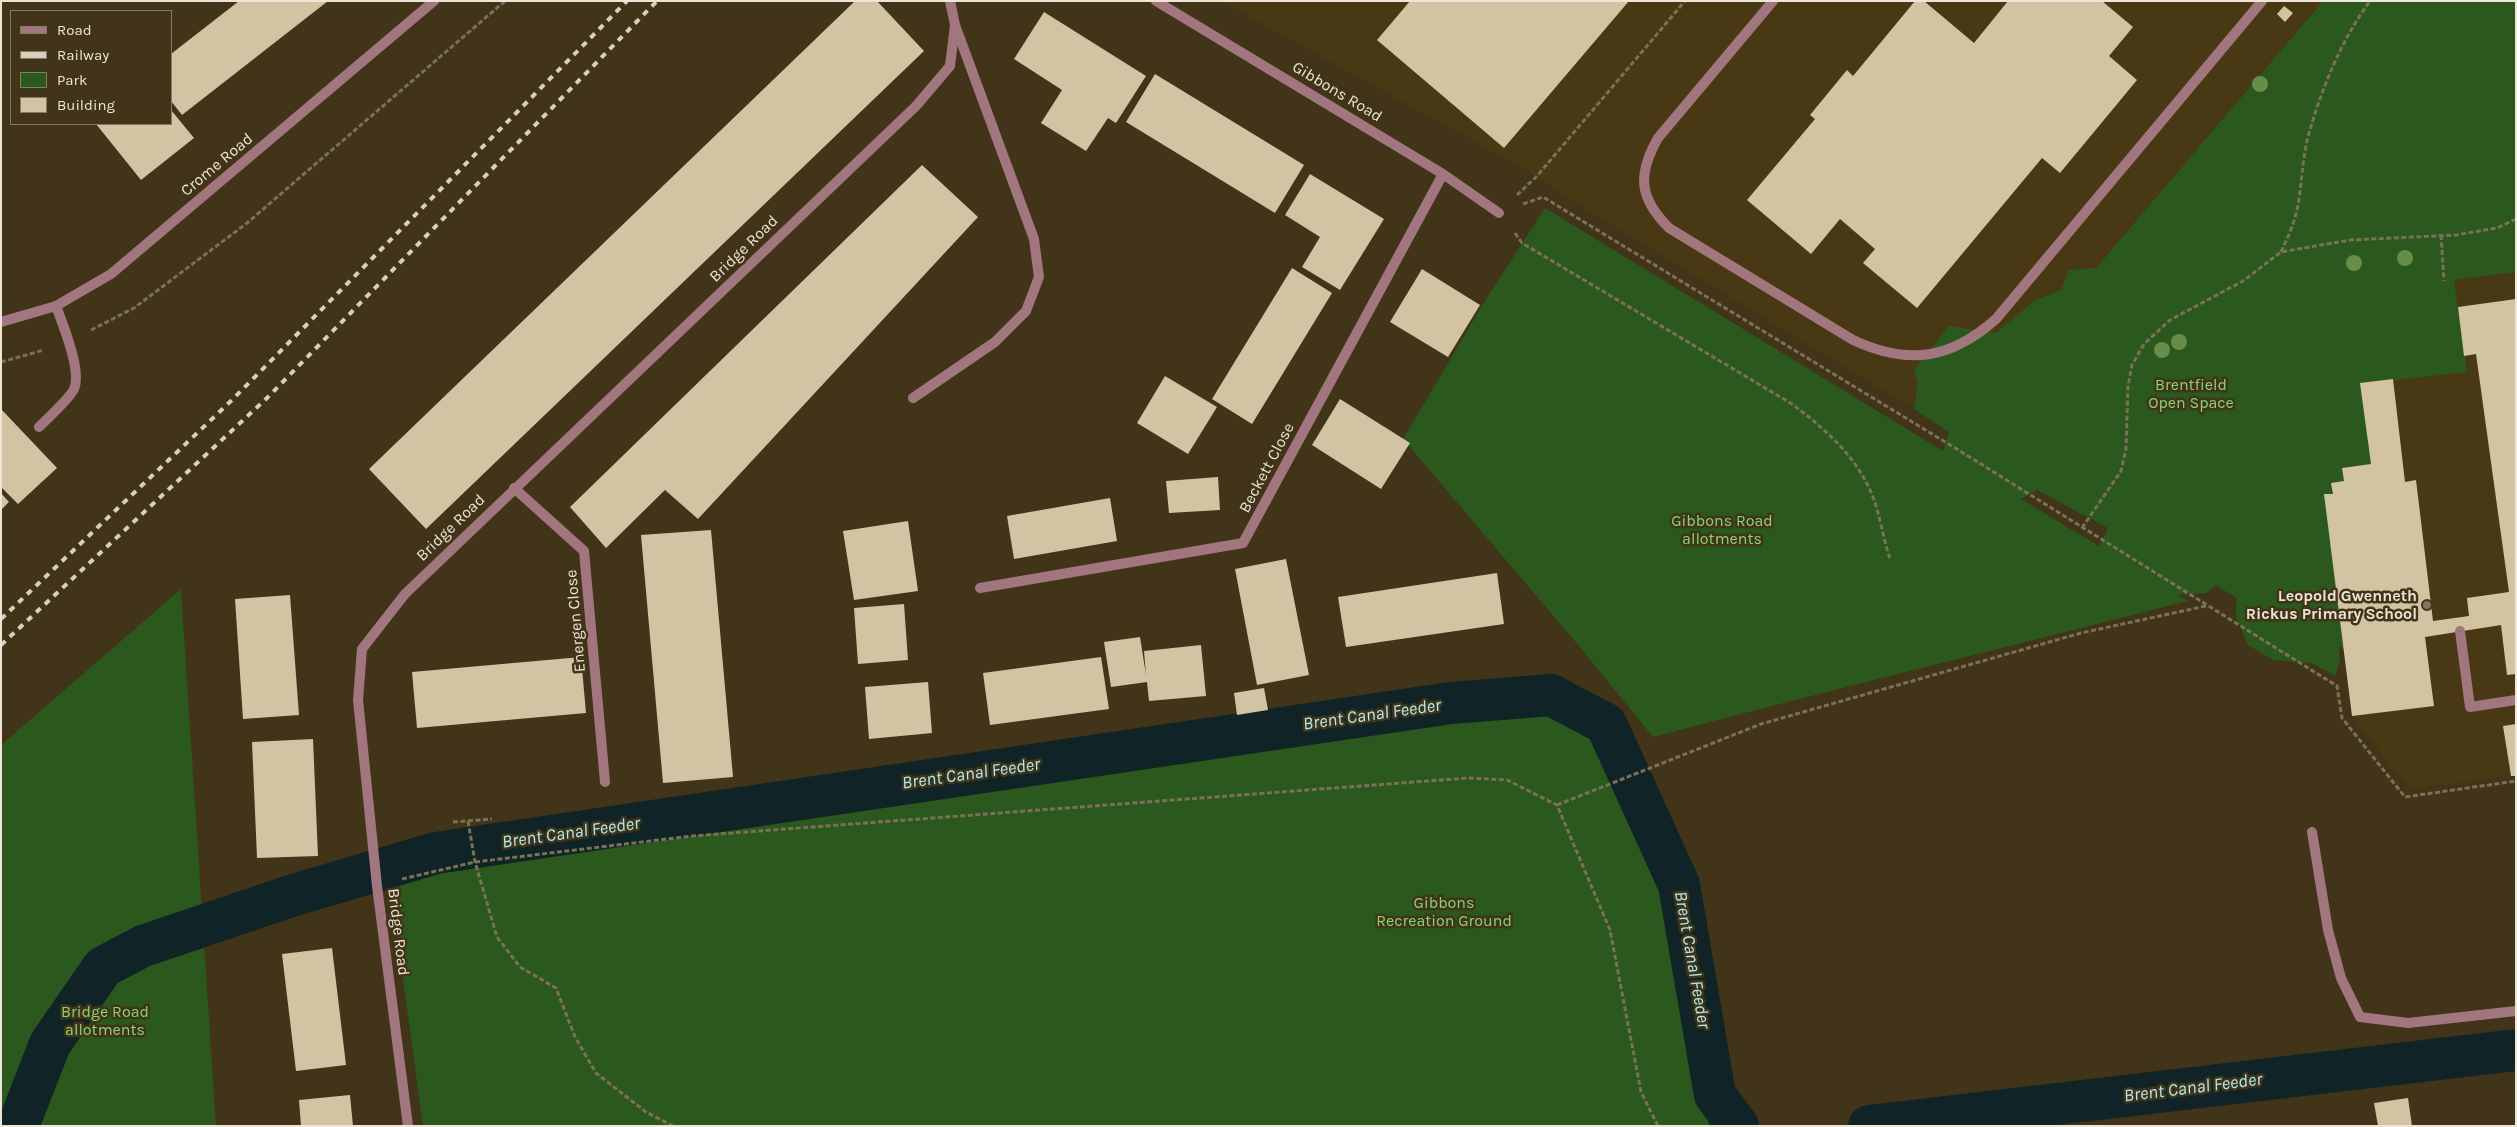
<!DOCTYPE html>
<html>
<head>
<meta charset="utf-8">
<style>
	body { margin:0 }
	#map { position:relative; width:2517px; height:1127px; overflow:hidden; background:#413418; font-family:Karla,sans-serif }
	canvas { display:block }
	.frame { position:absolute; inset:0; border:2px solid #ede5d5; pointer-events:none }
	.legend { position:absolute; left:10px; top:10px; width:162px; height:115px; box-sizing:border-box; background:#413418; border:1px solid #867b64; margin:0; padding:6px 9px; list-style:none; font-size:15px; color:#ede5d5 }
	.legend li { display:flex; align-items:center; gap:10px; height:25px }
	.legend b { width:25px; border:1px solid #867b64 }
</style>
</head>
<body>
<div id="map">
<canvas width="2517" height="1127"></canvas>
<div class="frame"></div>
<ul class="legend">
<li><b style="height:6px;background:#a2767e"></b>Road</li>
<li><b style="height:6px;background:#d8d0be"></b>Railway</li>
<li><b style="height:14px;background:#2a581d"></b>Park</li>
<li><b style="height:14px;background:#d2c3a3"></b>Building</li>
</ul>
</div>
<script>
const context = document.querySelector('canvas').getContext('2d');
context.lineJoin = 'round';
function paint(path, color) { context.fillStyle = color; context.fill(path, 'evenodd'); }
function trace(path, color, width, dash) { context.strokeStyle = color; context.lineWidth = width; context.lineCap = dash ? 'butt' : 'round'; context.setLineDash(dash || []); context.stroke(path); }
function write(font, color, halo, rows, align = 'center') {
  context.font = font + ' Karla,sans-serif'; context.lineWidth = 5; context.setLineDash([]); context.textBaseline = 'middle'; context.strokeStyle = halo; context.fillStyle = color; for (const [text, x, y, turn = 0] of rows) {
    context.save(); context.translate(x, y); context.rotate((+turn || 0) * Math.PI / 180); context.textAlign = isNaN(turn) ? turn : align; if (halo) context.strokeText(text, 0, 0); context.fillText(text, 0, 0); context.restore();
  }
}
const built = new Path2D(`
	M1221,1h1102l-368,433 -394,-240 -24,-18z
	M2516,272v504l-106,13 -58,-73 -28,-222 27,-200z`);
const green = new Path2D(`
	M2323,1h193v271l-62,8 13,92 -106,12 15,42 -8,19 3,19 -29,4 2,13 -12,2 1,11h-8l18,154 -4,-2 1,15 -5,15 -23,-13 -39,-3 -25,-15 -12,-29 1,-18 -22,-13 -8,8 -29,2 10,6c-178,45 -357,89 -535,136l-69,-85 -181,-213 83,-140 59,-91 398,243 6,-19 -35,-23 4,-26 -4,-13 35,-44 47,7 39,-33 26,-10 8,-20 27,-2zM2037,490l69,37 1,4 -8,15 -78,-47z
	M181,589l35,537h-215v-381z
	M1557,680l46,66 67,144 39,236h-1286l-36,-264 56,-23z`);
const canal = new Path2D(`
	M18,1126l32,-82 53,-77 40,-21 151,-51 142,-42 1015,-150 100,-8 55,29 73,161 36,210 23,31
	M1869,1126l647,-76`);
const building = new Path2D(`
	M239,1h89l-146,114 -11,-14v-47z
	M855,1h22l47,50 -498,478 -57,-60z
	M1410,1h219l-125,147 -127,-108z
	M1915,1h9l50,42 34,-42h94l31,26 -24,29 28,24 -77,93 -18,-15 -125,150 -54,-45 12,-14 -35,-30 -29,35 -64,-54 68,-81 -5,-4 37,-45 6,6z
	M2284,6l9,7 -8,9 -8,-8z
	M1044,12l102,64 -30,47 -8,-5 -22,33 -45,-28 21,-33 -48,-31z
	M1155,74l149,91 -29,48 -149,-91z
	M171,110l23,28 -53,42 -45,-56h75z
	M922,165l56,52 -280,302 -33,-29 -59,58 -36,-41z
	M1310,174l74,45 -44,71 -38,-23 18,-30 -35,-22z
	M1292,268l40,25 -80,131 -40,-25z
	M1422,269l58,36 -32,52 -58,-35z
	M2516,299v375l-9,1 -6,-50 -76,12 9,69 -82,10 -28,-222h9l-2,-11 13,-2 -2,-13 29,-4 -11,-81 33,-4 12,103 11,-2 17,141 36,-5 -2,-18 42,-6 -33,-238 -12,2 -6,-49z
	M1165,376l52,31 -29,47 -51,-31z
	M1340,399l70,44 -29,46 -69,-44z
	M1,409l56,59 -39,36 -17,-17z
	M1218,477l2,33 -51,3 -3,-32z
	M1,493l8,9 -8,8z
	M1110,498l7,43 -103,18 -7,-43z
	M908,521l10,70 -64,9 -11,-69z
	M711,530l22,247 -70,6 -22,-248z
	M1286,559l23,116 -52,10 -22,-116z
	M1497,573l7,51 -158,23 -8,-50z
	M290,595l9,120 -56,4 -8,-120z
	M904,604l4,56 -50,4 -4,-56z
	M1140,637l6,38 -2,-24 57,-6 5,51 -57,5 -2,-19 -36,5 -7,-45z
	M581,657l5,56 -169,15 -5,-56z
	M1101,657l8,52 -119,16 -7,-52z
	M928,682l4,51 -63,6 -4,-52z
	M1264,688l4,22 -31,5 -3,-22z
	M2516,724v52h-5l-8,-50z
	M313,739l5,117 -61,2 -5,-116z
	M332,948l14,117 -50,6 -14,-117z
	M350,1095l3,31h-52l-2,-26z
	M2408,1098l4,28h-34l-4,-23z`);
const path = new Path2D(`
	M1517,195l20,-19 148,-175
	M1523,204l20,-7 417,254 377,235 5,32 63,79 111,-16
	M1515,233l7,10 270,161c32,24 62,50 79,88 8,18 12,46 19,67
	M2441,235l3,46
	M2281,252c7,-15 14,-30 17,-47 4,-22 4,-45 10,-68 13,-47 33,-97 62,-136
	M91,330l43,-22 113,-85 258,-222
	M1,362l43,-12
	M2082,528l39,-57 5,-22 2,-63 4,-21 12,-21 26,-24 73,-39 38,-29 69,-12 106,-5 41,-7 19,-9
	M1557,805l204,-81 320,-91 125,-27
	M468,821l7,41 22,75 23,30 36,21 19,49 21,36 50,39 27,14
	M453,822l39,-3
	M402,879l73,-17 217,-26 776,-58 39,2 50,25 53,125 31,162 17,34`);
const lane = new Path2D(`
	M1773,1l-115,137c-21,37 -19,60 11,90l184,112c56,26 98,19 143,-21l266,-318
	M913,398l82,-56 31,-31 13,-34 -5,-38 -79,-214
	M39,427c8,-8 31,-29 35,-38 8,-18 -11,-64 -18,-83
	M2460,631l10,76 46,-7
	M2312,832l16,98 13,48 19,39 48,6 108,-12`);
const street = new Path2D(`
	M1156,1l287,173 56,39
	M1,322l55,-16 55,-32 323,-273
	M514,488l70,63 21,231
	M980,588l263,-45 200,-369
	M408,1126l-31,-240 -19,-186 4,-51 43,-55 511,-488 34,-40 5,-41 -5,-24`);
const rail = new Path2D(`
	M1,619l232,-220 394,-398
	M1,645l266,-247 390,-397`);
const trees = [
	[2260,84],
	[2405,258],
	[2354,263],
	[2179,342],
	[2162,350]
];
const markers = [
	[2427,605,5,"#8d6e63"]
];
const streetNames = [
	["Gibbons Road",1337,92,31],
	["Crome Road",217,165,-40],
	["Bridge Road",744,249,-44],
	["Beckett Close",1267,468,-62],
	["Bridge Road",451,528,-44],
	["Energen Close",576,621,-95],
	["Bridge Road",398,932,83]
];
const parkNames = [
	["Brentfield",2191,385],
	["Open Space",2191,403],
	["Gibbons Road",1722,521],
	["allotments",1722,539],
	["Gibbons",1444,903],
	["Recreation Ground",1444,921],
	["Bridge Road",105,1012],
	["allotments",105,1030]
];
const poiNames = [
	["Leopold Gwenneth",2417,596],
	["Rickus Primary School",2417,614]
];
const waterNames = [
	["Brent Canal Feeder",1372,715,-8],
	["Brent Canal Feeder",971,774,-8],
	["Brent Canal Feeder",571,833,-8],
	["Brent Canal Feeder",1692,960,80],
	["Brent Canal Feeder",2193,1088,-7]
];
paint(built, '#483814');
paint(green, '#2a581d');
trace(canal, '#102326', 42);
paint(building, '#d2c3a3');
trace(path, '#7b7058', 3, [5, 2.5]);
trace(lane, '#a2767e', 10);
trace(street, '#a2767e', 10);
trace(rail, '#d8d0be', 4, [6, 6]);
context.fillStyle = '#678d4a';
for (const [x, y] of trees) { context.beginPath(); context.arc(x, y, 8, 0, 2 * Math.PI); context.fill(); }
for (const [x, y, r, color] of markers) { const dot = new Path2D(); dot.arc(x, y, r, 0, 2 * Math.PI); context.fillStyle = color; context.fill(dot); trace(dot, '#413418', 2); }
write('16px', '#ede5d5', '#413418', streetNames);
write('16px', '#86d672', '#413418', parkNames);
write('bold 16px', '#ede5d5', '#413418', poiNames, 'right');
write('italic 18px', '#aeebf5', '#413418', waterNames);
</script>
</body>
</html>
